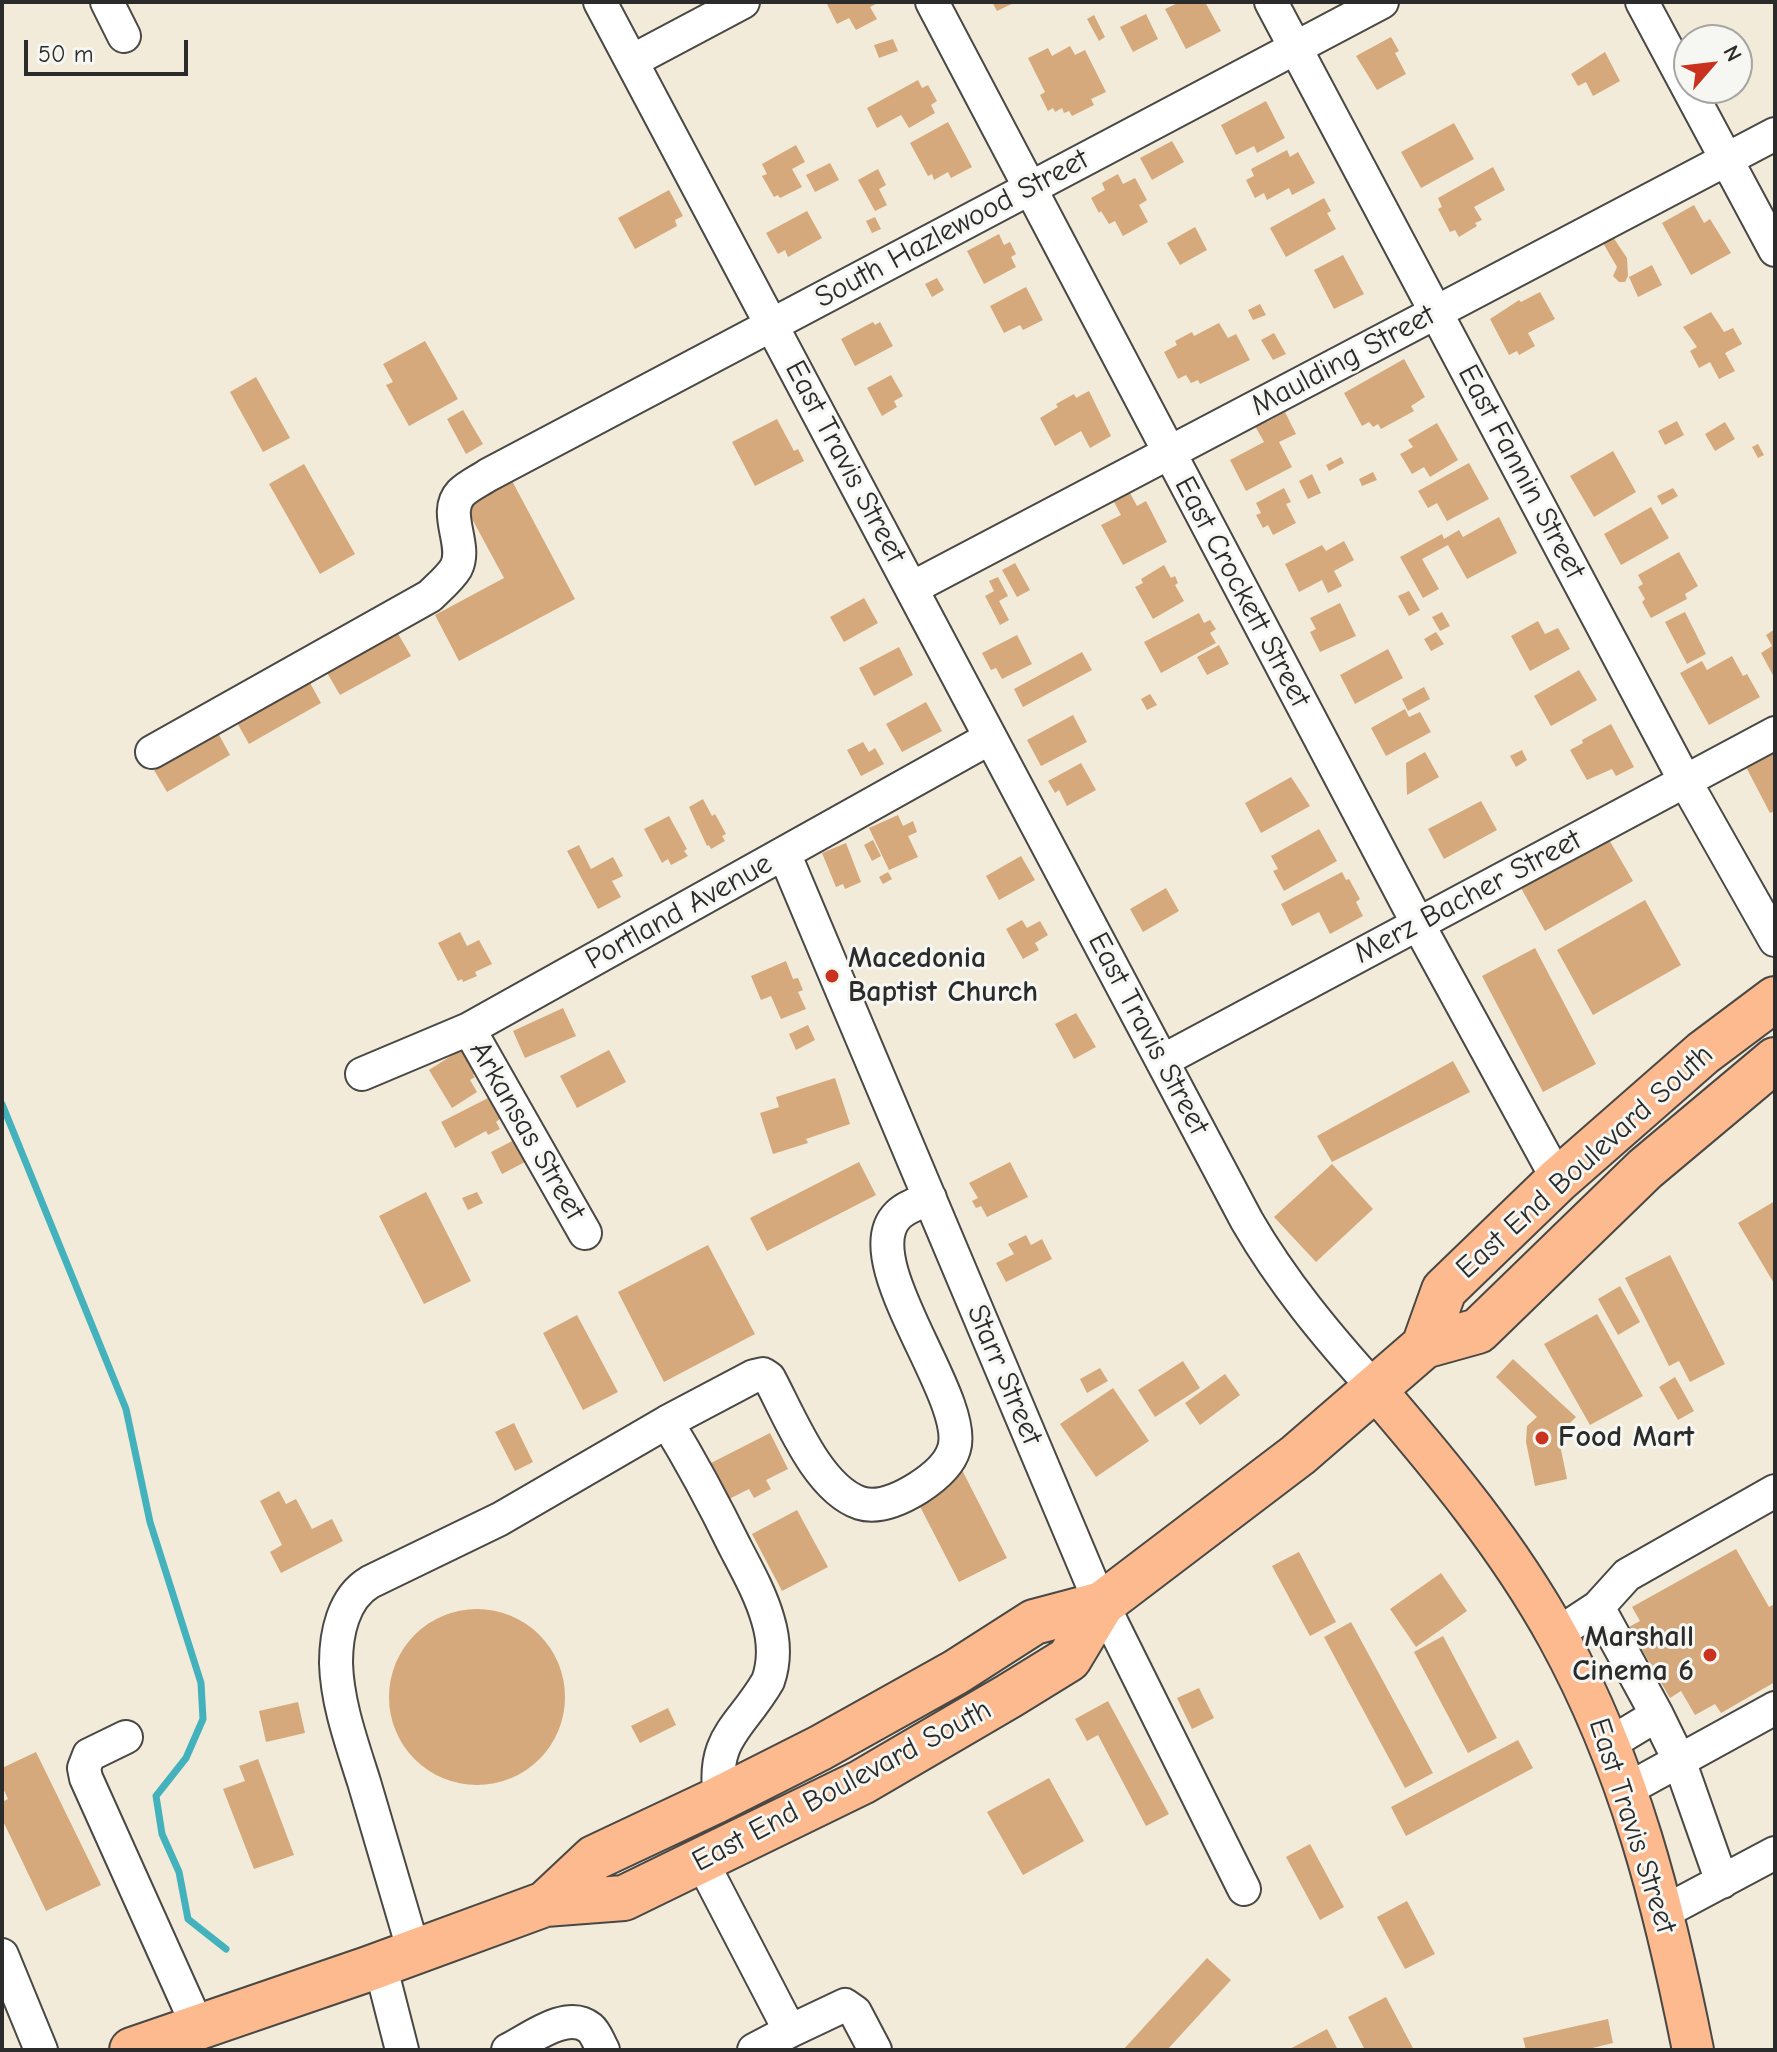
<!DOCTYPE html>
<html>
<head>
<meta charset="utf-8">
<style>
	body { margin:0 }
	#map { position:relative; width:1777px; height:2052px; overflow:hidden; background:#f2ebd9; font-family:"Comic Neue",sans-serif }
	canvas { display:block }
	.frame { position:absolute; inset:0; border:4px solid #2b2b2b; pointer-events:none }
	.north { position:absolute; left:1673px; top:24px; width:80px; height:80px; box-sizing:border-box; background:#f6f6f2; border:2px solid #a5a5a2; border-radius:50%; rotate:62deg; font-size:22px; font-weight:700; line-height:32px; text-align:center; color:#2b2b2b }
	.north::after { content:''; display:block; margin:auto; width:28px; height:36px; background:#c8321e; clip-path:polygon(50% 0,100% 100%,50% 72%,0 100%) }
	.scale { position:absolute; left:24px; top:40px; width:164px; height:36px; box-sizing:border-box; border:4px solid #2b2b2b; border-top:0; padding-left:10px; font-size:24px; line-height:28px; white-space:nowrap; color:#2b2b2b; -webkit-text-stroke:6px #f6f6f2; paint-order:stroke }
</style>
</head>
<body>
<div id="map">
<canvas width="1777" height="2052"></canvas>
<div class="frame"></div>
<div class="north">N</div>
<div class="scale">50 m</div>
</div>
<script>
const context = document.querySelector('canvas').getContext('2d');
context.lineJoin = 'round';
function trace(path, color, width, dash) { context.strokeStyle = color; context.lineWidth = width; context.lineCap = dash ? 'butt' : 'round'; context.setLineDash(dash || []); context.stroke(path); }
function paint(path, color) { context.fillStyle = color; context.fill(path, 'evenodd'); }
function write(font, color, halo, rows, align = 'center') {
  context.font = font + ' "Comic Neue",sans-serif'; context.lineWidth = 6; context.setLineDash([]); context.textBaseline = 'middle'; context.strokeStyle = halo; context.fillStyle = color; for (const [text, x, y, turn = 0] of rows) {
    context.save(); context.translate(x, y); context.rotate((+turn || 0) * Math.PI / 180); context.textAlign = isNaN(turn) ? turn : align; if (halo) context.strokeText(text, 0, 0); context.fillText(text, 0, 0); context.restore();
  }
}
const stream = new Path2D(`
	M2,1104l124,305 24,113 51,161 2,36 -17,39 -30,38 6,38 17,38 9,47 38,30`);
const building = new Path2D(`
	M826,2h54l-10,5 7,12 -21,11 -7,-12 -12,6z
	M992,2h24l-19,9z
	M1180,2h25l16,29 -35,18 -21,-40z
	M1146,14l12,25 -25,13 -13,-25z
	M1094,15l11,22 -6,4 -12,-22z
	M1391,37l8,14 -4,2 11,21 -29,16 -21,-34z
	M893,39l5,12 -19,7 -5,-13z
	M1070,46l5,9 10,-5 21,42 -15,7 3,6 -22,11 -3,-5 -5,2 -2,-5 -7,4 -2,-4 -5,3 -8,-16 5,-3 -17,-34 20,-10 4,8z
	M1605,52l15,29 -27,15 -7,-14 -8,4 -7,-12z
	M918,80l4,8 6,-3 9,16 -6,4 4,8 -26,15 -8,-13 -24,13 -10,-20z
	M1266,101l19,37 -28,15 -3,-7 -18,9 -15,-30z
	M948,122l24,45 -21,11 -3,-6 -14,8 -2,-6 -4,2 -18,-33z
	M1454,123l20,36 -53,29 -20,-36z
	M1172,141l12,21 -32,18 -12,-22z
	M796,145l9,17 -13,7 10,18 -22,11 -2,-3 -4,2 -12,-21 5,-2 -5,-10z
	M1287,150l3,7 8,-5 17,31 -23,12 -3,-7 -22,12 -3,-7 -9,5 -9,-18 8,-4 -3,-7z
	M830,163l9,17 -24,12 -9,-17z
	M1493,167l12,23 -31,17 8,13 -7,3 2,3 -18,11 -4,-7 -5,2 -12,-23 4,-2 -4,-9z
	M878,169l8,16 -7,4 8,16 -12,6 -17,-31z
	M1118,174l5,10 12,-6 12,22 -8,5 9,17 -25,14 -8,-15 -6,3 -8,-13 -2,2 -8,-15 14,-8 -3,-7z
	M669,190l14,26 -8,4 2,6 -42,23 -17,-31z
	M1324,198l7,13 -4,2 9,16 -50,28 -16,-29z
	M1694,205l10,18 6,-4 21,34 -40,22 -29,-52z
	M807,211l15,27 -34,19 -3,-7 -7,4 -12,-21z
	M875,217l6,12 -9,4 -6,-12z
	M1195,227l12,23 -27,15 -13,-22z
	M999,234l5,11 6,-3 6,12 -5,3 5,10 -32,17 -17,-33z
	M1605,237h8l14,21 1,18 -3,6h-6l-6,-6 4,-9 -14,-24z
	M1343,255l21,39 -30,15 -20,-39z
	M1652,265l10,20 -24,12 -9,-20z
	M937,278l7,12 -12,7 -7,-13z
	M1026,287l17,33 -20,10 -3,-5 -16,8 -14,-27z
	M1540,292l15,27 -27,14 7,13 -16,9 -2,-4 -8,4 -19,-36 29,-19 2,2z
	M1260,304l6,11 -13,5 -5,-10z
	M1711,312l13,20 9,-4 9,16 -17,9 10,18 -16,8 -9,-17 -11,6 -9,-17 7,-4 -14,-20z
	M873,322l2,3 5,-3 13,24 -38,20 -14,-27z
	M1219,323l9,15 8,-4 14,26 -50,24 -2,-4 -7,3 -5,-8 -8,4 -14,-27 13,-7 -2,-4 17,-9 2,4z
	M1274,333l12,21 -13,6 -12,-20z
	M425,341l33,58 -49,27 -23,-41 7,-3 -10,-18z
	M1404,359l21,38 -14,9 3,5 -33,18 -3,-5 -5,3 -4,-5 -7,4 -18,-33z
	M891,375l12,21 -9,5 3,6 -15,9 -15,-28z
	M256,377l34,61 -27,14 -33,-60z
	M1089,391l22,45 -21,12 -9,-17 -26,15 -15,-28 18,-11 -2,-3 18,-10 2,4z
	M463,410l20,34 -17,10 -19,-35z
	M1285,412l11,22 -17,8 13,25 -46,24 -16,-31 34,-18 -10,-18 11,-6 2,4z
	M777,419l17,32 4,-2 6,12 -49,25 -23,-44z
	M1677,421l7,14 -19,10 -7,-14z
	M1725,422l10,17 -20,12 -10,-17z
	M1437,423l21,37 -28,17 -6,-10 -12,7 -12,-20 13,-7 -5,-7z
	M1758,444l6,11 -6,3 -6,-11z
	M1613,451l23,41 -42,25 -24,-41z
	M1341,457l3,6 -15,8 -3,-6z
	M1469,463l20,36 -42,22 -10,-18 -9,5 -10,-17z
	M304,464l51,90 -35,20 -51,-90z
	M1373,472l4,8 -15,6 -3,-7z
	M1312,474l9,19 -13,6 -9,-18z
	M511,479l64,120 -116,62 -24,-46 69,-37 -40,-74z
	M1284,488l7,14 -5,2 10,19 -23,12 -5,-10 -5,3 -7,-13 5,-2 -5,-10z
	M1673,488l5,8 -16,9 -5,-9z
	M1130,493l7,13 9,-5 21,41 -44,23 -22,-40 20,-10 -7,-13z
	M1651,507l18,31 -48,27 -17,-31z
	M1499,517l18,36 -50,26 -19,-34 -26,14 17,30 -16,9 -23,-41 42,-23 2,5 15,-9 4,7z
	M1344,541l10,19 -20,11 8,15 -14,7 -6,-13 -23,12 -14,-28 37,-19 4,6z
	M1679,552l19,34 -13,8 2,5 -36,19 -9,-16 3,-3 -7,-12 5,-3 -5,-9z
	M1015,563l15,27 -13,7 -15,-27z
	M1164,565l7,13 4,-2 3,7 -3,2 9,16 -31,18 -18,-32 8,-4 -2,-4z
	M998,577l10,19 -9,5 10,19 -9,5 -15,-29 9,-5 -5,-10z
	M1409,591l11,19 -11,6 -11,-20z
	M864,598l14,25 -34,19 -14,-25z
	M1340,603l16,33 -36,16 -10,-20 6,-3 -6,-11z
	M1442,612l8,14 -10,5 -8,-14z
	M1685,612l21,42 -19,10 -22,-42z
	M1199,613l5,10 6,-3 6,9 -6,4 6,10 -55,30 -17,-31z
	M1538,621l7,13 13,-6 12,21 -40,22 -19,-35z
	M1775,629v50l-14,-26 11,-7 -6,-11z
	M397,632l14,24 -71,39 -14,-24z
	M1436,632l8,12 -13,7 -7,-12z
	M1017,635l15,29 -30,15 -6,-11 -5,2 -9,-17z
	M1219,645l10,19 -22,11 -10,-18z
	M899,647l14,28 -39,21 -15,-28z
	M1388,649l15,29 -48,26 -15,-29z
	M1082,652l10,18 -69,37 -9,-18z
	M1732,656l11,20 4,-2 13,23 -51,28 -29,-52 22,-12 5,9z
	M1579,670l18,30 -46,26 -17,-30z
	M309,681l12,22 -72,41 -13,-23z
	M1424,687l6,12 -22,12 -6,-12z
	M1150,694l7,11 -10,5 -6,-11z
	M926,702l16,29 -40,21 -16,-28z
	M1405,709l4,8 11,-5 11,20 -45,24 -15,-28z
	M1073,715l14,27 -46,24 -14,-26z
	M1611,724l23,43 -18,9 -4,-7 -25,11 -17,-30 13,-7 -1,-3z
	M218,733l12,22 -63,37 -13,-22z
	M863,742l6,10 6,-4 9,16 -23,12 -14,-26z
	M1775,744v67l-5,2 -24,-46 21,-11 -3,-6z
	M1522,750l5,10 -11,7 -6,-11z
	M1425,752l14,25 -32,18 -1,-32z
	M1081,763l15,27 -29,16 -8,-16 -4,3 -7,-12z
	M1291,777l19,29 -49,27 -16,-30z
	M703,799l9,17 3,-2 11,20 -4,2 3,5 -14,8 -2,-4 -2,1 -18,-39z
	M1481,801l16,29 -53,29 -16,-30z
	M898,815l5,11 10,-5 4,11 -9,4 10,21 -29,13 -20,-42z
	M669,816l18,33 -3,2 4,5 -17,9 -3,-6 -6,4 -18,-34z
	M1319,829l18,32 -53,30 -11,-20 5,-2 -7,-13z
	M1608,838l25,43 -88,50 -24,-43z
	M873,840l8,16 -9,5 -8,-16z
	M846,843l15,39 -16,7 -2,-5 -7,3 -14,-34z
	M579,845l12,24 22,-12 10,19 -11,5 9,16 -23,12 -31,-58z
	M1021,856l14,24 -36,20 -13,-24z
	M888,872l4,7 -9,5 -4,-7z
	M1342,872l4,8 3,-1 11,20 -4,3 7,14 -33,18 -11,-22 -27,14 -11,-22z
	M1166,888l13,23 -36,21 -13,-23z
	M1645,900l36,65 -88,50 -36,-65z
	M1022,920l5,8 13,-7 8,14 -13,8 4,7 -16,9 -17,-30z
	M460,932l7,14 12,-6 13,24 -17,8 2,4 -14,6 -1,-3 -4,2 -20,-38z
	M1535,948l61,116 -53,28 -61,-116z
	M786,961l7,18 5,-1 5,12 -5,2 8,17 -25,10 -10,-23 -10,4 -10,-24z
	M563,1008l13,28 -51,22 -12,-27z
	M1076,1013l20,34 -22,12 -19,-35z
	M808,1025l7,15 -19,10 -7,-16z
	M469,1038l18,28 -14,9 2,2 -5,3 7,12 -25,16 -23,-38 25,-16 -3,-5z
	M609,1050l17,32 -49,26 -17,-32z
	M1453,1061l17,31 -138,70 -15,-26z
	M835,1078l15,46 -44,15 2,4 -35,11 -13,-41 19,-6 -3,-10z
	M490,1097l11,21 -5,4 4,7 -12,6 -2,-4 -31,17 -14,-26z
	M514,1140l11,22 -23,12 -11,-22z
	M859,1162l17,33 -109,56 -17,-33z
	M1010,1162l18,35 -41,20 -6,-11 -5,2 -4,-7 6,-3 -9,-15z
	M1332,1164l41,45 -57,53 -42,-45z
	M426,1192l45,89 -47,23 -45,-88z
	M477,1192l6,11 -15,7 -6,-12z
	M1775,1201v84l-37,-62z
	M1026,1235l5,10 11,-6 10,20 -46,23 -10,-19 18,-9 -6,-10z
	M708,1245l47,89 -91,48 -46,-90z
	M1670,1255l55,109 -35,18 -11,-21 -10,5 -44,-88z
	M1620,1286l20,36 -22,13 -20,-36z
	M1597,1314l46,82 -53,29 -46,-81z
	M577,1315l41,77 -35,18 -40,-77z
	M1513,1359l63,58 -18,18 9,44 -32,7 -9,-44 1,-16 10,-9 -41,-40z
	M1183,1361l17,27 -45,29 -17,-27z
	M1100,1368l8,13 -21,12 -7,-14z
	M1225,1374l15,21 -40,30 -15,-22z
	M1675,1377l19,34 -16,9 -19,-33z
	M1113,1388l36,53 -53,36 -36,-53z
	M514,1423l19,39 -18,9 -20,-39z
	M770,1433l18,36 -22,11 5,9 -17,9 -5,-9 -22,11 -18,-36z
	M962,1470l45,88 -48,24 -45,-87z
	M279,1491l7,13 10,-5 16,30 20,-10 11,22 -62,32 -11,-21 12,-7 -22,-44z
	M797,1510l31,57 -46,24 -30,-57z
	M1736,1549l33,58 6,-3v78l-54,31 -6,-9 -20,11 -14,-24 -11,7 -41,-71 11,-6 -8,-14z
	M1299,1552l37,70 -26,14 -38,-70z
	M1441,1573l26,38 -51,36 -26,-38z
	M389 1697a88 88 0 1 1 176 0a88 88 0 1 1-176 0Z
	M1351,1622l82,151 -28,15 -81,-151z
	M1443,1636l54,102 -29,15 -54,-101z
	M1199,1688l15,30 -22,11 -15,-31z
	M1108,1701l61,113 -23,12 -48,-91 -11,6 -12,-22z
	M298,1702l7,31 -39,9 -7,-31z
	M668,1708l8,17 -36,18 -9,-17z
	M1518,1740l15,28 -127,68 -15,-29z
	M36,1752l65,133 -55,26 -44,-92v-17l6,-3 -6,-13v-18z
	M258,1759l36,96 -40,14 -31,-80 22,-8 -6,-15z
	M1049,1778l35,63 -61,34 -36,-63z
	M1310,1844l34,63 -24,13 -34,-63z
	M1407,1901l28,53 -30,15 -28,-52z
	M1207,1958l24,22 -64,70h-44z
	M1386,1997l28,53h-49l-17,-33z
	M1608,2019l5,24 -29,7h-58l-3,-12z
	M1327,2029l11,21h-50z`);
const minor = new Path2D(`
	M107,2l17,34
	M600,2l647,1219c36,62 80,115 128,168
	M932,2l486,922 140,256
	M1271,2l414,779 90,159
	M1642,2l133,248
	M632,61l111,-59
	M912,588l863,-454
	M152,752l278,-156c8,-8 20,-18 26,-28 12,-23 -14,-55 5,-75 7,-7 18,-12 27,-18l894,-473
	M784,853l307,728 153,308
	M469,1029l116,204
	M1162,1061l613,-328
	M362,1074l107,-45 521,-291
	M1598,1607l59,108 22,45 43,122
	M1557,1634l41,-27 29,-32 148,-84
	M126,1737l-37,18 -5,13 2,10 112,249
	M1609,1744l48,-29
	M1626,1790l149,-82
	M720,1799c-9,-62 20,-70 48,-118 7,-20 6,-41 0,-61 -7,-25 -21,-50 -33,-73 -21,-43 -43,-84 -68,-125l87,-46 9,-2 6,4c21,39 48,110 91,125 19,6 42,-5 58,-15 14,-9 31,-22 36,-39 16,-51 -102,-189 -56,-234 8,-8 21,-12 32,-17
	M702,1862l88,169 55,-26 10,7 20,38
	M1664,1912l111,-59
	M414,1952c-17,-56 -33,-113 -50,-170 -12,-38 -27,-79 -28,-119 0,-29 7,-65 34,-81l130,-63 167,-97
	M2,1955l39,95
	M380,1964l22,86
	M508,2050c21,-10 59,-41 82,-22 6,5 9,15 13,22
	M754,2050l36,-19`);
const major = new Path2D(`
	M1375,1389c67,78 133,157 183,248 72,131 106,268 135,413`);
const highway = new Path2D(`
	M1424,1346l20,-56 114,-110 145,-127 72,-54
	M545,1904l49,-46 121,-57 105,-53 136,-76 78,-50 68,-18 196,-149 126,-109 54,-15 167,-162 130,-109
	M132,2050l236,-81 177,-65 79,-6 238,-116 147,-86 60,-37 33,-55`);
const markers = [
	[832,976,8,"#c8321e"],
	[1542,1438,8,"#c8321e"],
	[1710,1655,8,"#c8321e"]
];
const streetNames = [
	["South Hazlewood Street",952,229,-28],
	["Maulding Street",1343,361,-28],
	["East Travis Street",845,462,62],
	["East Fannin Street",1521,472,62],
	["East Crockett Street",1242,592,62],
	["Merz Bacher Street",1468,897,-28],
	["Portland Avenue",679,912,-29],
	["East Travis Street",1148,1034,62],
	["Arkansas Street",527,1131,60],
	["East End Boulevard South",1585,1162,-42],
	["Starr Street",1004,1375,67],
	["East End Boulevard South",842,1786,-28],
	["East Travis Street",1632,1826,72]
];
const poiNames = [
	["Macedonia",848,959],
	["Baptist Church",848,993],
	["Food Mart",1558,1438],
	["Marshall",1694,1638,"right"],
	["Cinema 6",1694,1672,"right"]
];
trace(stream, '#43b2bd', 7);
paint(building, '#d5a97b');
trace(minor, '#494845', 36);
trace(major, '#494845', 44);
trace(highway, '#494845', 48);
trace(minor, '#fff', 32);
trace(major, '#fcba8e', 40);
trace(highway, '#fcba8e', 44);
for (const [x, y, r, color] of markers) { const dot = new Path2D(); dot.arc(x, y, r, 0, 2 * Math.PI); context.fillStyle = color; context.fill(dot); trace(dot, '#f6f6f2', 3); }
write('30px', '#2b2b2b', '#f6f6f2', streetNames);
write('bold 30px', '#2b2b2b', '#f6f6f2', poiNames, 'left');
</script>
</body>
</html>
